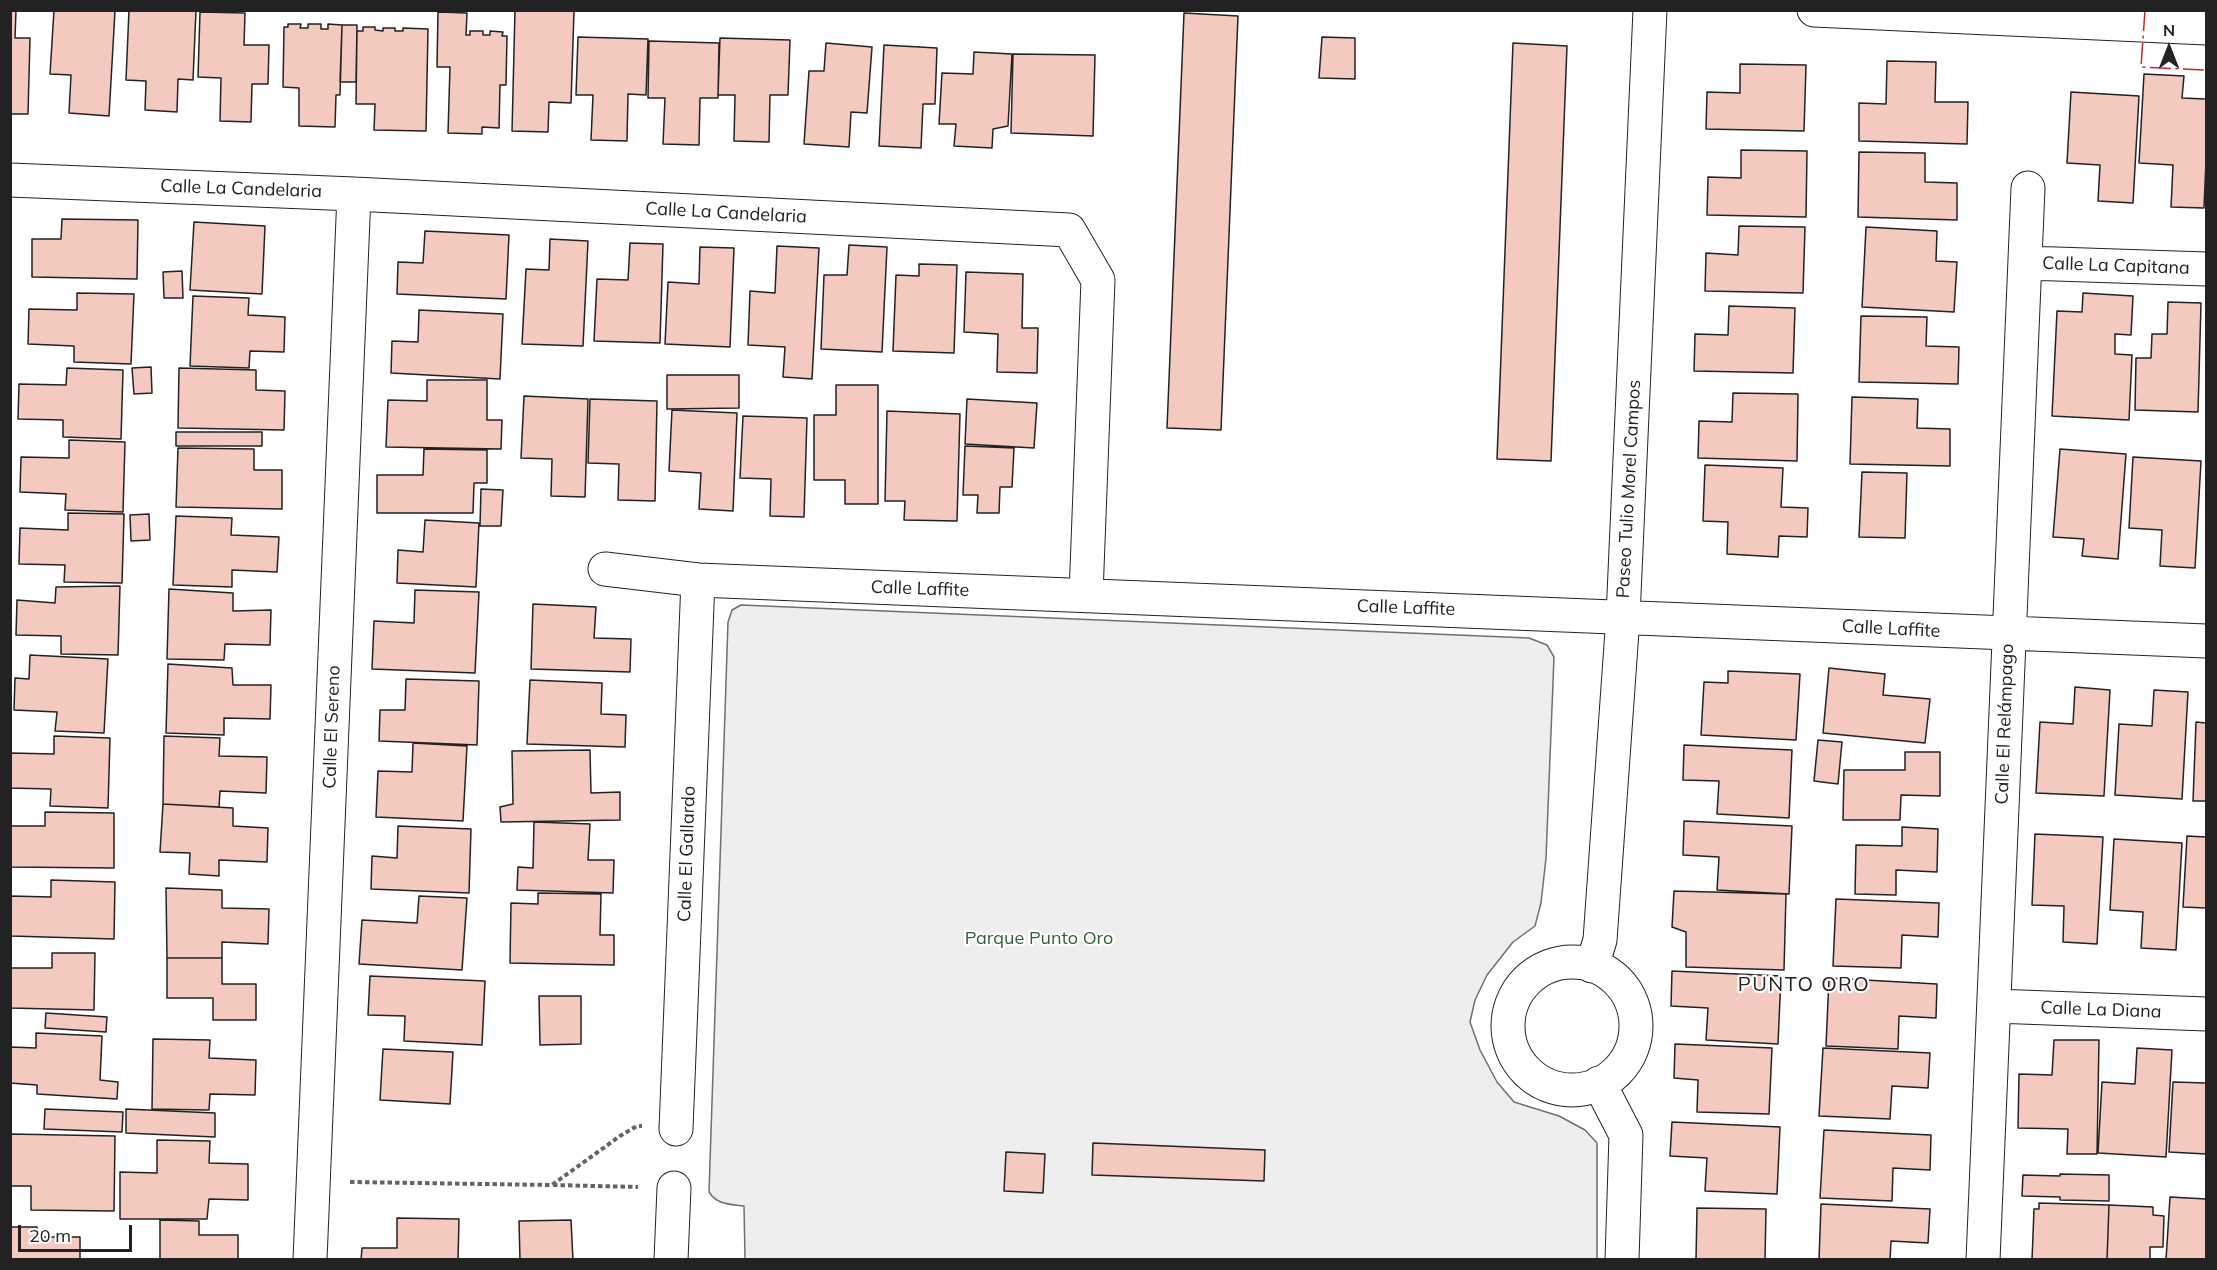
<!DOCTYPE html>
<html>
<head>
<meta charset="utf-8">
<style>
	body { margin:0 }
	#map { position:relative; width:2217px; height:1270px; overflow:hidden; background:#fff; font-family:Mulish,sans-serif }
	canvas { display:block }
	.frame { position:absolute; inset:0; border:12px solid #222; pointer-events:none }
	.north { position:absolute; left:2139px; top:18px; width:60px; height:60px; -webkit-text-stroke:4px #fff; paint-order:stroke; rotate:0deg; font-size:16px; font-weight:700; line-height:24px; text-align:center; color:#222 }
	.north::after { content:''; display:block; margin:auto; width:21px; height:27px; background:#222; clip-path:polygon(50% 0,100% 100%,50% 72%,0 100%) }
	.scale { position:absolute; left:18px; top:1225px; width:114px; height:27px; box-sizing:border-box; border:3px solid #222; border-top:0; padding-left:8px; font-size:18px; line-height:21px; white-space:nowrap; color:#222; -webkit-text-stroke:4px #fff; paint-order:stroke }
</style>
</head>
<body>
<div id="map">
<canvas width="2217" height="1270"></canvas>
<div class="frame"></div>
<div class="north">N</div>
<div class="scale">20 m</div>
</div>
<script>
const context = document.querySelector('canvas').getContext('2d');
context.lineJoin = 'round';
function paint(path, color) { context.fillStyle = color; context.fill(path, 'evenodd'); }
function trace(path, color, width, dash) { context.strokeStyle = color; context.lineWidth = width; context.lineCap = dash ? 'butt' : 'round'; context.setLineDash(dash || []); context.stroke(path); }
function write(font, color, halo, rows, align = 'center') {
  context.font = font + ' Mulish,sans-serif'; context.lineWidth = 4.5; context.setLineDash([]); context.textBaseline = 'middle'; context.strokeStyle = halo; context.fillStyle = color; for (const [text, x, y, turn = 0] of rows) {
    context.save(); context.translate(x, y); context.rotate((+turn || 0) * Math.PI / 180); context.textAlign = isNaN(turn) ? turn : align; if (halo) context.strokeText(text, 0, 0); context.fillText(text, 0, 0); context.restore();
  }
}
const green = new Path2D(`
	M741,605l788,33 18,7 7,12 -8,201 -5,45 -6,23 -22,16 -26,33 -12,25 -5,22 10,28 17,32 17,20 45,14 26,14 12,13v116h-852l-1,-53c-14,-2 -27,-1 -35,-14l19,-570 4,-12z`);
const building = new Path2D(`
	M10,10h6l-1,28h15l-2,76h-18z
	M54,10l61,1 -6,105 -40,-3 2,-38 -21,-1z
	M129,10h67l-3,70 -15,-1 -1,33 -32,-2 1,-29 -20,-1z
	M515,10l59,1 -3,92 -22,-1 -1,30 -36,-1z
	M200,12l45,1 -1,32h25l-1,39h-16l-1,38 -31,-1 1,-43 -23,-1z
	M438,12l29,1 -1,22h4v-4h13v4h7v-4l13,1 -1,4h5l-1,49h-6l-1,43 -17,-1v7l-34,-1 2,-66h-13z
	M1184,13l54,3 -17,414 -54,-2z
	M288,24h13l-1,4h8v-4h13v5h7v-5l14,1 -2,70h-4l-1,32 -36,-1v-38l-16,-1 1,-60h4z
	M342,25h15l-1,57h-16z
	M363,27h12v3l8,1v-3h12v3h8v-3l25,1 -2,102 -52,-1 1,-26h-19l1,-73h6z
	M578,37l70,2 -2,56 -18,-1 -1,47 -36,-1 2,-45h-17z
	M1322,37l33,1v41l-36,-1z
	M720,38l70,2 -2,55h-18l-1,47 -35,-1 1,-46h-17z
	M649,41l70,2 -1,55h-18l-1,47 -36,-1 2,-46h-17z
	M826,43l46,4 -5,66 -16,-1 -2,35 -45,-3 5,-73h15z
	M1513,43l54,3 -16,415 -54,-2z
	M884,45l53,3 -2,56h-12l-2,44 -42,-2z
	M974,52l38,2 -4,72 -15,3 -1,19 -38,-2 2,-22h-17l3,-51 31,1z
	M1013,54l82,1 -2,81 -82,-3z
	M1887,61l49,1 -1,40h33l-1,42 -108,-3v-38l27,1z
	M1740,64l66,1 -2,66 -98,-2 1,-37 33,1z
	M2144,74l40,2 -2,22 24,1v62l-2,47 -33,-1 2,-42 -34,-2z
	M2071,92l68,4 -6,107 -35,-2 2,-36 -33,-2z
	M1741,150l66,1 -1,66 -99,-2 1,-38 33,1z
	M1859,152l66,1v29l32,1v37l-99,-3z
	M62,219l76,1 -1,59 -105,-2v-38h29z
	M194,222l71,4 -3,68 -72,-4z
	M1739,226l66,1 -2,66 -98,-2 1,-38 32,2z
	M1866,227l71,4 -1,30 21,1 -3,50 -92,-5z
	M425,231l84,4 -3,64 -109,-5 1,-32 25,1z
	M550,239l38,2 -5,105 -61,-2 4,-75 23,1z
	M630,243l33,1 -3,99 -66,-2 3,-62 31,1z
	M849,245l38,2 -5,105 -61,-3 3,-74h23z
	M777,246l42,2 -7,131 -29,-2 2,-30 -37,-2 2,-54 25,2z
	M700,247l34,1 -4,99 -65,-3 3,-62 31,2z
	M919,264l38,1 -3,88 -61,-2 3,-76 23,1z
	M182,271l1,27h-19l-1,-26z
	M966,272l57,2 -1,54h16l-1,45 -40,-1 1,-38 -34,-2z
	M77,293l57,1 -3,70 -57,-2v-16l-46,-2 1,-35 48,1z
	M2083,293l50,3 -2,39 -16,-1v20l17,1 -3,65 -77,-4 5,-105 25,1z
	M193,296l56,2 -1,17 37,2 -1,35 -34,-1 -1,17 -59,-2z
	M2168,302l33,1 -3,109 -63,-2 1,-52h15l1,-24h15z
	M1729,306l66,2 -2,65 -99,-2 1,-37 33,1z
	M419,310l84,4 -3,65 -109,-6 1,-32 26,1z
	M1861,316l66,1 -1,29 33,1 -1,37 -99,-2z
	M151,367l1,26 -18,1 -2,-26z
	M67,368l56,2 -2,69 -58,-2v-17l-45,-1 1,-35 47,1z
	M179,368l77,2v20l29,1 -1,39 -106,-2z
	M667,375h72v33l-72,1z
	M427,380h60v40h15l-1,29 -115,-2 2,-47 39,1z
	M836,385h42v119h-33v-24h-31v-65h22z
	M1733,393l65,1 -1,67 -99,-3 1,-37 33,1z
	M524,396l64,3 -3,98 -34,-1 1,-37 -31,-1z
	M1852,397l66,2 -1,29 33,1v37l-100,-2z
	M590,399l67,2 -2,100 -37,-1 1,-36 -31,-1z
	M967,399l70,4 -3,45 -69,-4z
	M672,410l65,3 -4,98 -34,-2 2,-36 -32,-2z
	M887,411l73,3 -3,107 -53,-1 1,-19h-20z
	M743,416l64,2 -3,99 -34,-1 1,-37 -31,-1z
	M176,432h86v14h-86z
	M69,440l56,2 -2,70 -58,-2 1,-16 -46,-2 1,-35 48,1z
	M965,446l49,2 -2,39h-12l-1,26h-22l1,-18h-15z
	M178,448l76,1v21h28v39l-106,-2z
	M424,449l63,1v33h-13l-1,30h-96v-38h46z
	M2060,449l66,5 -8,105 -36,-3 2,-17 -31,-2z
	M2133,457l68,4 -6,107 -35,-2 2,-36 -33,-2z
	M1705,465l78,3 -2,39 27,1 -1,29 -28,-1 -1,21 -51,-3 1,-32 -25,-1z
	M1862,472l45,1 -2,65 -46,-1z
	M481,489l22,1 -2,36h-21z
	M68,513l56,1 -2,69 -58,-1 1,-17 -46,-1 1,-36 48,2z
	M149,514l1,26 -19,1 -1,-26z
	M176,516l56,2 -1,17 48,2 -2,35 -45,-2v17l-59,-2z
	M425,520l54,3 -3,64 -79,-4 1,-33 25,2z
	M120,586l-2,69 -57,-1v-18l-45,-1 1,-35 38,3 1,-16z
	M169,589l64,4v18l38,-1 -1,35 -45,-1 -1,16 -57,-1z
	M415,590l64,2 -4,81 -103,-4 2,-48 40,2z
	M533,604l63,3 -2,31 37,1 -1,33 -99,-3z
	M30,655l78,4 -4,74 -49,-2 2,-19 -43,-2 1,-32 14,1z
	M168,664l64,4 1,17h38l-1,34 -46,-1v17l-58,-2z
	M1829,668l56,6 -2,21 47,4 -5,44 -102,-10z
	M1728,671l72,3 -4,66 -95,-5 3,-53 24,1z
	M406,679l73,2 -2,64 -98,-4 1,-31h25z
	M530,680l72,3 -1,31 25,1 -1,32 -98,-3z
	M2075,687l35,3 -6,106 -68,-3 4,-71 33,2z
	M2154,690l34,2 -6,107 -67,-4 4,-71 33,2z
	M2196,722l10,1v78h-13z
	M54,736l56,2 -2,70 -58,-2 1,-17 -41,-1v-35l44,1z
	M164,736l56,2 -1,18 48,1 -1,36 -46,-2 -1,16 -56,-3z
	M1818,740l24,2 -4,42 -24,-3z
	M413,743l54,3 -4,75 -87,-4 2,-46 34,1z
	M1684,745l108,5 -3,68 -72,-4 2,-33 -36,-1z
	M590,750l1,43 29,-1v28l-119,2 -1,-15 13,-3 -1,-53z
	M1905,752h35v44l-39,-1 -1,25h-57l1,-50h61z
	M163,804l70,4v18l35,2 -1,34 -48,-2v16l-30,-2 1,-21 -30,-1z
	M45,812l69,1v55l-104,-1v-41h35z
	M1684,821l108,5 -3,68 -72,-4 2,-33 -36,-2z
	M534,822l56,2 -2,36h26l-1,33 -96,-3 1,-23 15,1z
	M398,826l73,3 -2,64 -98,-4 1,-33 25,2z
	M1902,827l36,2 -1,43 -41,-2v25l-41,-1 1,-49 46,1z
	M2035,834l68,3 -6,107 -34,-2 1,-36 -32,-1z
	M2187,836l19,1v71l-23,-1z
	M2114,839l68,4 -6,107 -35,-2 2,-36 -33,-2z
	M51,880l64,2 -1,57 -104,-3v-40l41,1z
	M166,888l56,2v18l47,1 -1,35 -46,-2v16h-55z
	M1674,891l112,3 -2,76 -98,-3v-35l-14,-5z
	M538,893l63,1 -1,41h14v30l-104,-2 1,-60 27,1z
	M419,896l48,2 -5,72 -103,-6 3,-44 55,3z
	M1836,899l103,4 -1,34 -36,-2 -1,33 -68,-2z
	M52,953h43l-1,57 -84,-2v-40h42z
	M167,958h55v26h34v36h-43v-22h-46z
	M1672,971l109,5 -3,68 -72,-4 2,-32 -37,-2z
	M370,976l115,5 -3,64 -78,-4 1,-25 -37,-1z
	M1829,978l108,6 -1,34 -37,-2 -1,33 -72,-3z
	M539,996h42v48l-41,1z
	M46,1013l61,4 -1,15 -61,-4z
	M36,1033l66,3 -2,44 18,2 -1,17 -80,-5v-9l-27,-2v-36l26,1z
	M153,1039l57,1 -1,18 47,2 -1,35 -45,-1 -1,16 -57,-1z
	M2054,1040h45l-2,114h-30l1,-25 -50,-1 1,-54 33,1z
	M1675,1044l97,4 -3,66 -72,-2 1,-32 -24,-2z
	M1823,1048l107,5 -2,35 -36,-2 -2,33 -71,-3z
	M2137,1048l35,2 -6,107 -68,-4 4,-71 33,2z
	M383,1049l70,3 -3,52 -70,-4z
	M2173,1082l33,1v71l-37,-2z
	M45,1109l78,3 -1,20 -78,-3z
	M126,1109l89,4v24l-89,-4z
	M1672,1122l108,5 -3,67 -72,-3 2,-33 -37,-2z
	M1824,1130l107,5 -1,35 -37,-2 -1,33 -72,-3z
	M10,1134l105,2 -1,75 -83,-1v-24h-21z
	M157,1140l53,1 -1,22 39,1v36l-39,-1 -2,20h-87v-47l37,1z
	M1093,1143l172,7 -1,31 -172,-6z
	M1006,1152l39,2 -2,39 -39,-2z
	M2060,1174l49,1v26l-49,-1v-3l-38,-1 1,-21 37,1z
	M2170,1197l36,2v61h-40z
	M2039,1203l70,2 -2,55h-75l2,-51h5z
	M1821,1204l109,5 -2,34 -37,-2 -1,19h-71z
	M2109,1205l44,2v8l11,1 -1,31h-13v13h-43z
	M1697,1208l69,1 -1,51h-69z
	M397,1218l62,1 -1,41h-97l1,-12h35z
	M160,1220l39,1v14h39v25h-78z
	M571,1220l2,40h-53l-1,-39z
	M10,1227h27v10h43v23h-70z`);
const path = new Path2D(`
	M350,1182l202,3 68,-49 17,-10h5
	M553,1185l85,2`);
const street = new Path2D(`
	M10,180l344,14 715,36 29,50 -12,315
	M2026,263l180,6
	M605,569l93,11 1508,61
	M1508 1026a64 64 0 1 1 128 0a64 64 0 1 1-128 0Z
	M1592,966l8,-26 23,-323 27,-607
	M1995,1006l211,8
	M1599,1083l27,52 -4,125
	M676,1129l22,-549
	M310,1260l44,-1066
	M671,1260l3,-72
	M1983,1260l45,-1072`);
const secondary = new Path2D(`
	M1814,10l392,18`);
const power = new Path2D(`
	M2145,10l-4,57 65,3`);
const streetNames = [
	["Calle La Candelaria",241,189,2],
	["Calle La Candelaria",726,213,3],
	["Calle La Capitana",2116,266,2],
	["Paseo Tulio Morel Campos",1629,489,-87],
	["Calle Laffite",920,589,2],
	["Calle Laffite",1406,608,2],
	["Calle Laffite",1891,629,3],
	["Calle El Relámpago",2005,724,-88],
	["Calle El Sereno",332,727,-88],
	["Calle El Gallardo",687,854,-88],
	["Calle La Diana",2101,1010,2]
];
const parkNames = [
	["Parque Punto Oro",1039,939]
];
const neighbourhoodNames = [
	["PUNTO ORO",1804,985]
];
paint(green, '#eee');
trace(green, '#6f6f6f', 1.5);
paint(building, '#f3c9c0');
trace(building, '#222', 1.5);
trace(street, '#222', 35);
trace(secondary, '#222', 35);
trace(path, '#646464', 4, [4.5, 3]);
trace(street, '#fff', 33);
trace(secondary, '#fff', 33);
trace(power, '#c62828', 1.5, [21, 4.5, 3, 4.5]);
write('18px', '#222', '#fff', streetNames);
write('18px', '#2f5e38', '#fff', parkNames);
context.letterSpacing = '1.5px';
write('20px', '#222', '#fff', neighbourhoodNames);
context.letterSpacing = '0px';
</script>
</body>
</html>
